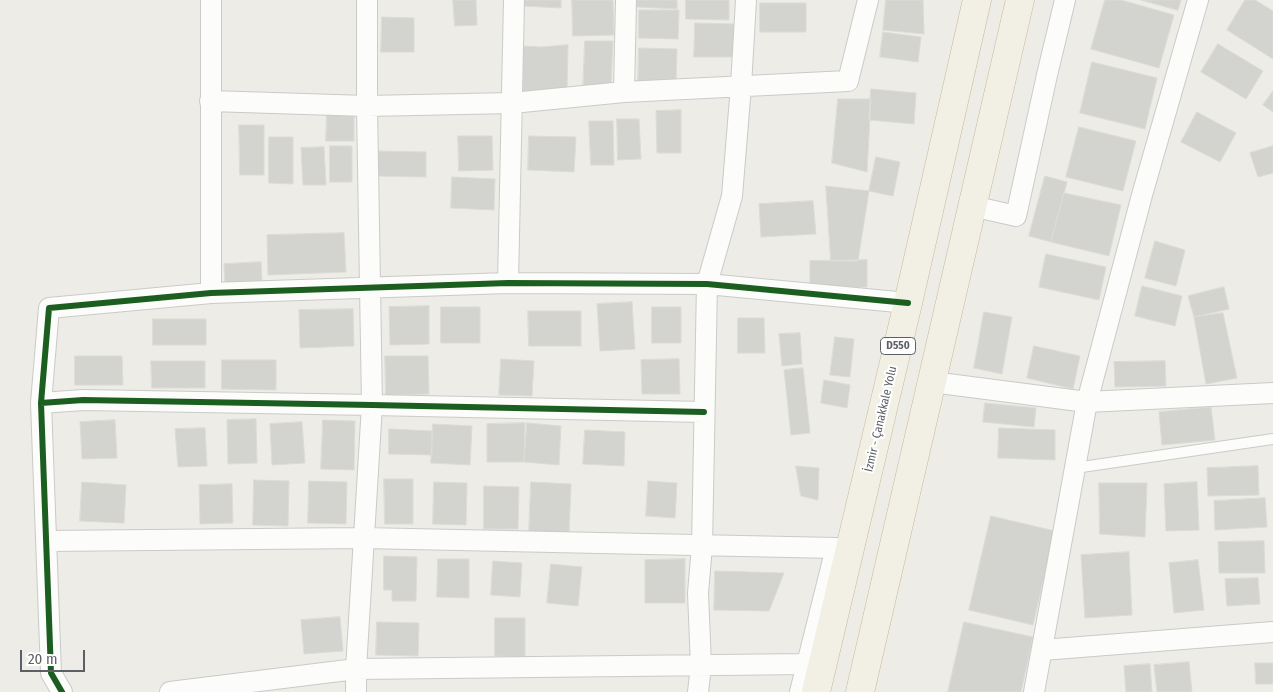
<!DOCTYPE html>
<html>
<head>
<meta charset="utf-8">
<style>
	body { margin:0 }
	#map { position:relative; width:1273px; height:692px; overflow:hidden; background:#edece7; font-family:"Fira Sans Condensed",sans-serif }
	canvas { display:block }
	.scale { position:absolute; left:20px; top:650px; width:65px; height:22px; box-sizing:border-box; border:2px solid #5c6066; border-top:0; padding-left:6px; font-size:15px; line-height:18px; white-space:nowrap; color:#5c6066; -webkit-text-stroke:4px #fff; paint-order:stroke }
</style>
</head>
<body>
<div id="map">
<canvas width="1273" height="692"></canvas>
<div class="scale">20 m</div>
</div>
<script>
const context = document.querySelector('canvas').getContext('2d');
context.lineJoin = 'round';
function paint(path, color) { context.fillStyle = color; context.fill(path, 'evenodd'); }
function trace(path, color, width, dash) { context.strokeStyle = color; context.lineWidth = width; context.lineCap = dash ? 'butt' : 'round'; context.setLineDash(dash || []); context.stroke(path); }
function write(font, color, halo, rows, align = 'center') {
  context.font = font + ' "Fira Sans Condensed",sans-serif'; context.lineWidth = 4; context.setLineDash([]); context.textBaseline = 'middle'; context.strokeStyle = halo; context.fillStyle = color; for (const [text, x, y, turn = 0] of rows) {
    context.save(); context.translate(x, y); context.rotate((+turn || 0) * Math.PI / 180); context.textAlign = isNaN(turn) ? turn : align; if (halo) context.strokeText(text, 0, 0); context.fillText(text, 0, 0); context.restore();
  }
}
const building = new Path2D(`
	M453,0h23l1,25 -22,1z
	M524,0h37v8l-37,-2z
	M572,0h41l1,35 -41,1z
	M637,0h40v9l-40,-2z
	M686,0h43v20l-43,-1z
	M886,0h37l1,34 -41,-4z
	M1105,0h16l53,15 -15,53 -68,-19z
	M1141,0h40l-3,10z
	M1245,0h10l18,11v48l-46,-29z
	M760,3h46v29h-46z
	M639,10h40l-1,29 -39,-1z
	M382,17l32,1v34h-33z
	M695,23l39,1v33h-40z
	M883,32l38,5 -3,25 -38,-5z
	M585,41h28l-2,44 -28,5z
	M1218,44l45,27 -17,28 -45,-27z
	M568,45l-1,47 -44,3v-49l18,1z
	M639,48l38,1 -1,33 -38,-1z
	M1092,62l65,16 -12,51 -65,-16z
	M871,89l45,4 -2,31 -45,-4z
	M1273,91v21l-10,-7z
	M838,99h33l-4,73 -35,-9z
	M681,110v43h-24l-1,-42z
	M327,111l27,1v29h-28z
	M1197,112l39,21 -16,29 -39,-20z
	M617,119h22l2,40 -23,1z
	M589,121h24l1,44h-23z
	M239,125h25v50h-24z
	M1079,127l57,14 -13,50 -57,-14z
	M458,136h34l1,34 -34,1z
	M529,136l47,1 -2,35 -46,-2z
	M269,137h24v47l-24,-1z
	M330,146h22v36h-22z
	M1273,146v27l-15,4 -8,-24z
	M324,147l2,38h-23l-2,-37z
	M379,151l47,1v25l-48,-1z
	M876,157l24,5 -7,34 -24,-5z
	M1045,176l22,6 -16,60 -22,-6z
	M452,177l43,2 -1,31 -43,-2z
	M826,186l43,5 -11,70h-27z
	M1064,193l57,12 -12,51 -58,-14z
	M813,201l3,33 -55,3 -2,-33z
	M344,233l2,39 -78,3 -1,-40z
	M1155,241l30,9 -9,36 -31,-8z
	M1046,254l60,13 -7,33 -60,-13z
	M867,260v27l-57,1v-27z
	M261,262l1,20 -37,2 -1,-20z
	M1142,286l40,10 -7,30 -40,-10z
	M1224,287l5,22 -35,8 -6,-21z
	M632,302l3,47 -35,2 -3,-47z
	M429,306v38l-39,1 -1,-38z
	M441,307h39v36h-39z
	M652,307h29v36h-29z
	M353,309l1,37 -54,2 -1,-38z
	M528,311h53v35h-52z
	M984,312l28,5 -10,57 -28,-6z
	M1223,313l14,65 -31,6 -12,-67z
	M738,318h26l1,35h-27z
	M153,319h53v26h-53z
	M800,333l2,31 -20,2 -3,-32z
	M835,337l19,2 -4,38 -20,-2z
	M1034,346l46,10 -7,33 -46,-11z
	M75,356h47l1,29h-48z
	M385,356h43l1,38 -43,1z
	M501,359l33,2 -2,35 -33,-1z
	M679,359l1,35h-38l-1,-34z
	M222,360h54v30l-54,-1z
	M151,361h54v27h-53z
	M1165,361l1,25 -51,1 -1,-25z
	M803,368l7,65 -19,2 -7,-65z
	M824,380l26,5 -3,23 -26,-5z
	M985,403l51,5 -2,19 -51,-5z
	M1211,407l4,33 -53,5 -3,-33z
	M256,419l1,44 -29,1 -1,-44z
	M115,420l2,38 -35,1 -2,-37z
	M323,420l32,1 -1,49 -33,-1z
	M302,422l3,41 -33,2 -2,-41z
	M525,423l-1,39h-37v-38z
	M527,423l34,3 -2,39 -35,-3z
	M433,424l39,2 -2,39 -39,-2z
	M205,428l2,38 -29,1 -3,-38z
	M999,428l56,2v30l-57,-2z
	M389,429l43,2v24l-43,-1z
	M585,430l40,2 -1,34 -41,-2z
	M796,466l23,2 -1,32 -17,-4z
	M1258,466l1,29 -51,1 -1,-28z
	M384,479h29v45h-28z
	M254,480l35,1 -1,45 -35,-1z
	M309,481l38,1 -1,42 -38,-1z
	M648,481l29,2 -2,35 -29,-2z
	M82,482l44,3 -2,38 -44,-2z
	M434,482l33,1 -1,42 -33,-1z
	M531,482l40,2 -2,49 -40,-1z
	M1197,482l2,48 -33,1 -2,-47z
	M1099,483h48l-2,54 -45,-3z
	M232,484l1,39 -33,1 -1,-39z
	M484,486l35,1 -1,42h-34z
	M1265,498l2,29 -52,3 -1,-29z
	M991,516l64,15 -22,94 -64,-15z
	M1264,541l1,32h-46l-1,-31z
	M1129,552l3,63 -47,3 -4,-63z
	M384,556l33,1 -1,44h-24v-11h-8z
	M438,559h31v39l-32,-1z
	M685,559v44h-40v-43z
	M1198,560l6,50 -30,3 -5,-50z
	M493,561l29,2 -2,34 -29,-2z
	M551,564l31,3 -4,39 -31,-3z
	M715,571l69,2 -15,38 -55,-1z
	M1258,578l2,26 -33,2 -2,-27z
	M340,617l3,34 -39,3 -3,-34z
	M495,618h30v39l-30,-1z
	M377,622l42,1 -1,33 -42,-1z
	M964,622l69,15 -12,55h-73z
	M1189,662l3,30h-35l-3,-27z
	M1255,663h18v21h-17z
	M1150,664l2,28h-26l-2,-26z`);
const service = new Path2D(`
	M1075,468l198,-29`);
const minor = new Path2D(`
	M211,0v293
	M624,92l2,-92
	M210,101l157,5 145,-3 112,-11 224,-11 20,-81
	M972,206l44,10 31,-141 18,-75
	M508,283l6,-283
	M932,382l155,20 186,-9
	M41,403l8,-95 162,-15 297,-10 199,1 201,19
	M46,541l317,-3 473,10 -36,144
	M1042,650l231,-18
	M62,692l-11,-19 -10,-270 42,-3 289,5 332,7
	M170,692l186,-23 451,-5
	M356,692v-23l16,-264 -5,-299v-106
	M698,692l3,-26 -3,-73 4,-47 5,-262 25,-88 9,-110 5,-86
	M1034,692l53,-290 55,-207 56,-195`);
const trunk = new Path2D(`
	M816,692l92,-389 69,-303
	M860,692l160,-692`);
const cycleway = new Path2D(`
	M41,403l8,-95 162,-15 297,-10 199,1 201,19
	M62,692l-11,-19 -10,-270 42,-3 289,5 332,7`);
const shields = [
	[898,346,35]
];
const shieldNames = [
	["D550",898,346]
];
const streetNames = [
	["İzmir - Çanakkale Yolu",881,419,-77]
];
paint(building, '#d3d3d0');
trace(building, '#dcdbd6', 1);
trace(service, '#cacac9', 12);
trace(minor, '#cacac9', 22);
trace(trunk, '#c5b993', 29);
trace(service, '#fcfcfb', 10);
trace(minor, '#fcfcfb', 20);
trace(trunk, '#f2f0e4', 28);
trace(cycleway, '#1b5e20', 6);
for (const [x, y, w] of shields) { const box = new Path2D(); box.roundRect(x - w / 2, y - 8.5, w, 17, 4); context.fillStyle = '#fff'; context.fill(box); trace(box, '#5c6066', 1); }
write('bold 11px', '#5c6066', null, shieldNames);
write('12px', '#5c6066', '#fff', streetNames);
</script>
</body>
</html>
